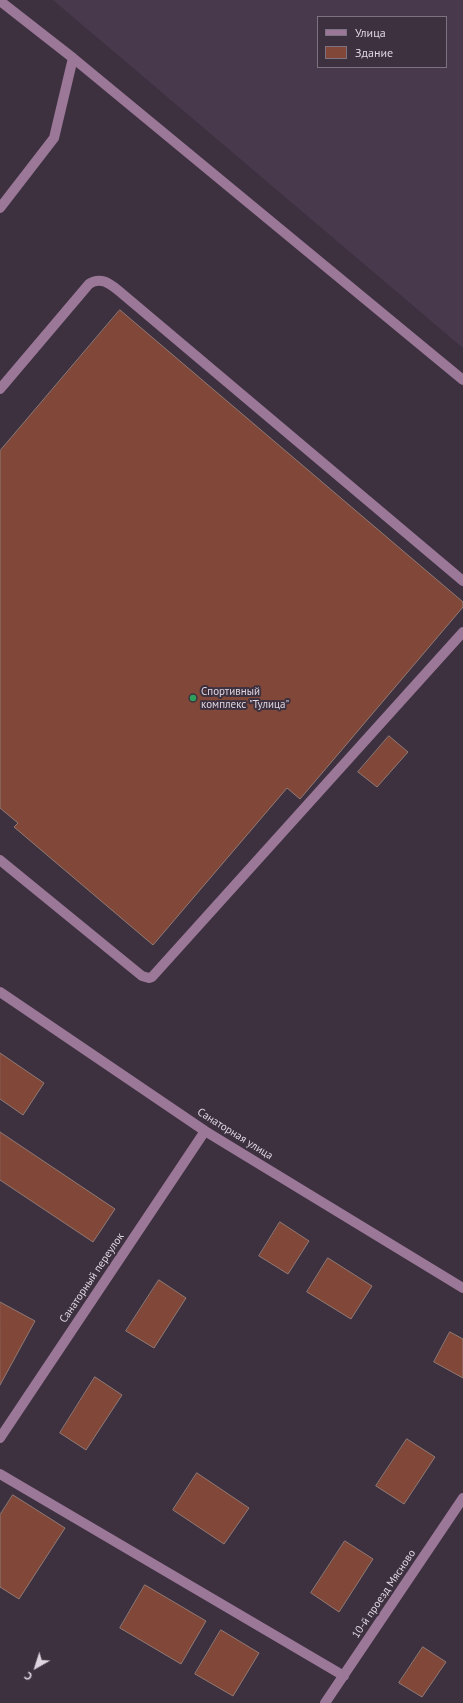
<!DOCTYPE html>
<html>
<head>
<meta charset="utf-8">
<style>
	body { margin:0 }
	#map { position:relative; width:463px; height:1703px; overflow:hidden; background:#3d3140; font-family:"PT Sans",sans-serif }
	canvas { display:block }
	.legend { position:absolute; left:317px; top:16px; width:130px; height:52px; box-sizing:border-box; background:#3d3140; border:1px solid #7d7380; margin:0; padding:5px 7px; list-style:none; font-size:12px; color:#ded6e0 }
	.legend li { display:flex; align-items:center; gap:8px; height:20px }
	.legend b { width:20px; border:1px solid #7d7380 }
	.north { position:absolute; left:16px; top:1647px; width:40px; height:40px; -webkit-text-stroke:3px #3d3140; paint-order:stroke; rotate:219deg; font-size:11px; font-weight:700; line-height:16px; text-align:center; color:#ded6e0 }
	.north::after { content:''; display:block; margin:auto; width:14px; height:18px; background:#ded6e0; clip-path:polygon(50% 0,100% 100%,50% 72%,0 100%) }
</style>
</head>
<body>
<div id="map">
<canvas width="463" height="1703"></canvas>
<ul class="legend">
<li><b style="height:5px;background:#9b7798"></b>Улица</li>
<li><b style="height:11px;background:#814738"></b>Здание</li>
</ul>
<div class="north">С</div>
</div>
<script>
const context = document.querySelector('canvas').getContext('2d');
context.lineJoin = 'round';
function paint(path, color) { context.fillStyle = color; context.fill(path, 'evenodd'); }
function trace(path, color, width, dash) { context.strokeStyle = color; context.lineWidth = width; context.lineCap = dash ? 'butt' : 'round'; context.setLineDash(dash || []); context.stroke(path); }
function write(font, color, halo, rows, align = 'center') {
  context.font = font + ' "PT Sans",sans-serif'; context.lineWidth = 4; context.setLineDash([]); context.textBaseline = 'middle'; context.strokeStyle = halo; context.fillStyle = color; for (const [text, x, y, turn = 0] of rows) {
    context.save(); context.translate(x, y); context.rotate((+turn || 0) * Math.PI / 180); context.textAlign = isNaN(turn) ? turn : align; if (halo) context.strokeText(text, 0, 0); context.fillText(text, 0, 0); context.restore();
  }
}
const built = new Path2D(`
	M53,0h410v348zM318,17h128v50h-128z`);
const building = new Path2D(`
	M120,310l343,292v5l-163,192 -13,-11 -134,157 -139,-118 4,-4 -18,-15v-357z
	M389,736l19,16 -31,35 -19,-15z
	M0,1053l44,30 -21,32 -23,-16z
	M0,1132l115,77 -22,33 -93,-62z
	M280,1222l29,19 -21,33 -29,-18z
	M328,1258l44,28 -21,33 -44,-27z
	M159,1280l27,18 -32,50 -28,-17z
	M0,1302l35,19 -35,64z
	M450,1332l13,7v39l-29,-16z
	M95,1377l27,18 -36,55 -26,-17z
	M407,1439l28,18 -31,47 -28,-18z
	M197,1473l52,35 -25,36 -51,-34z
	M13,1495l52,33 -46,71 -19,-12v-72z
	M345,1541l28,18 -34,53 -28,-19z
	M145,1585l61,36 -25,43 -61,-36z
	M221,1630l38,23 -26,43 -38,-22z
	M423,1647l23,15 -24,35 -23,-14z`);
const minor = new Path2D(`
	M0,1l73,57 390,322
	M0,208l54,-70 19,-80
	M0,389l89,-105c12,-8 21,0 30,7l344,290
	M0,860l142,116 7,2 3,-1 311,-345
	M0,992l205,139 258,157
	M0,1438l205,-307
	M0,1474l344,202
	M325,1703l138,-205`);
const markers = [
	[193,698,4,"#2e9e5b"]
];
const poiNames = [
	["Спортивный",201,692],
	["комплекс \"Тулица\"",201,705]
];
const streetNames = [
	["Санаторная улица",235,1134,32],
	["Санаторный переулок",92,1278,-56],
	["10-й проезд Мясново",384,1594,-56]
];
paint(built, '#49394d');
paint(building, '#814738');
trace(building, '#917a74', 1);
trace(minor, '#9b7798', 10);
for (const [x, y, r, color] of markers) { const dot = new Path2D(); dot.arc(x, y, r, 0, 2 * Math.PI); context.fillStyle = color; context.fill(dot); trace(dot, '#3d3140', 1.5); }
write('11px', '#ded6e0', '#3d3140', poiNames, 'left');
write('11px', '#ded6e0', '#3d3140', streetNames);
</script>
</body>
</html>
